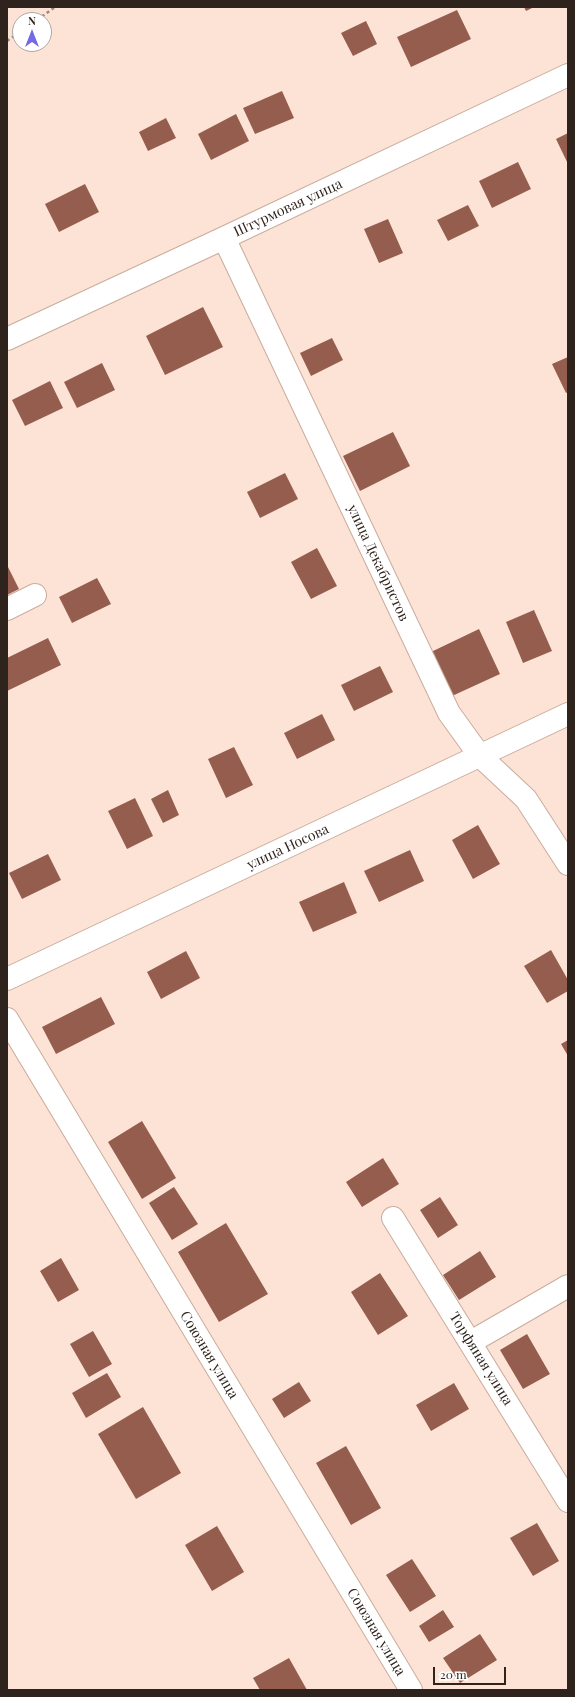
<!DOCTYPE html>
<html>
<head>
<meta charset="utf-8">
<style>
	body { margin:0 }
	#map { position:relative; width:575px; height:1697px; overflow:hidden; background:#fce3d5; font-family:"Playfair Display",serif }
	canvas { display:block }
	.frame { position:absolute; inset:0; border:8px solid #2f241d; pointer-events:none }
	.north { position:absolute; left:12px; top:12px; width:40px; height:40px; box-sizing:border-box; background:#fff; border:1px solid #aca7a5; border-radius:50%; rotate:0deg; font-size:11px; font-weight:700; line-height:16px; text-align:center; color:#2f241d }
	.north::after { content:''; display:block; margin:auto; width:14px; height:18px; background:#746ae5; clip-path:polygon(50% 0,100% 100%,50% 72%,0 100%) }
	.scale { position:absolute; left:433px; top:1667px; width:73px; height:18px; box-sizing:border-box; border:2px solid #2f241d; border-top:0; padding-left:5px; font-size:12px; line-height:14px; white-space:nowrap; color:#2f241d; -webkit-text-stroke:3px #fff; paint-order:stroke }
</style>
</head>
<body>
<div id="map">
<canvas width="575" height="1697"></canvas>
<div class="frame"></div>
<div class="north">N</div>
<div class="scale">20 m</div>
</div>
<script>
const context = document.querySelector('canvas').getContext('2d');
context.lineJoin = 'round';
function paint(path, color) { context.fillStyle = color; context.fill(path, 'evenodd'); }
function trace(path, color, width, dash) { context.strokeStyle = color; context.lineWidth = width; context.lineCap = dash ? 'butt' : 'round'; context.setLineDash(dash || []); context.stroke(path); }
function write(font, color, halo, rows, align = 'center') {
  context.font = font + ' "Playfair Display",serif'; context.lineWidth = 4; context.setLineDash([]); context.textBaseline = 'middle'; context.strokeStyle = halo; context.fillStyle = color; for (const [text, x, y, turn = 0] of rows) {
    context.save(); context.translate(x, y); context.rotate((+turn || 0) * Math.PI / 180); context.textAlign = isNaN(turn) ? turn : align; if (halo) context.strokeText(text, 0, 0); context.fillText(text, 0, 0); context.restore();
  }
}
const building = new Path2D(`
	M524,7h10l-8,4z
	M457,10l14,29 -60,28 -14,-30z
	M366,21l11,23 -24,12 -12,-23z
	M282,91l12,27 -39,16 -12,-26z
	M236,114l13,27 -38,19 -13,-26z
	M166,118l10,20 -28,13 -9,-19z
	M568,133v31l-12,-25z
	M518,162l13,27 -39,19 -13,-27z
	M85,184l14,28 -40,20 -14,-28z
	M468,205l11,21 -31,15 -11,-21z
	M388,219l15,34 -24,10 -15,-34z
	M203,307l20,40 -58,28 -19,-39z
	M332,338l11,22 -32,16 -11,-23z
	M568,357v35l-2,1 -14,-29z
	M102,363l13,27 -38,18 -13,-26z
	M50,381l13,27 -38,18 -13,-26z
	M393,432l17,34 -50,25 -17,-35z
	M285,473l13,26 -38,19 -13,-26z
	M317,548l20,38 -26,13 -20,-37z
	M7,565l12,24 -12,6z
	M97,578l14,26 -39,19 -13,-26z
	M534,610l18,41 -29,12 -17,-41z
	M479,629l21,45 -48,22 -21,-44z
	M48,638l13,27 -54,26v-33z
	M380,666l13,26 -39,19 -13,-26z
	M322,714l13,26 -38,19 -13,-26z
	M234,747l19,38 -27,13 -18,-39z
	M168,790l11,25 -16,8 -12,-24z
	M135,798l18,38 -26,13 -19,-38z
	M478,825l22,39 -27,15 -21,-39z
	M410,850l14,31 -45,21 -15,-31z
	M48,854l13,26 -39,19 -13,-26z
	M344,882l13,31 -44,19 -14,-30z
	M551,950l17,30v11l-21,12 -23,-37z
	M186,951l14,27 -39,21 -14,-27z
	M101,997l14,27 -59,30 -14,-27z
	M568,1040v16l-7,-12z
	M142,1121l34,57 -34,21 -34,-57z
	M383,1158l16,26 -37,23 -16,-25z
	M174,1187l24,37 -26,16 -23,-37z
	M440,1197l18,28 -20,13 -18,-28z
	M226,1223l42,71 -49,28 -41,-70z
	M480,1251l16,26 -37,23 -16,-25z
	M61,1258l18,32 -21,12 -18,-31z
	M380,1273l28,43 -30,19 -27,-43z
	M93,1331l19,33 -23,13 -19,-33z
	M527,1334l23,40 -27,15 -23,-39z
	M107,1373l14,24 -35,21 -14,-25z
	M299,1382l12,19 -27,17 -12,-19z
	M454,1383l15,26 -38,22 -15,-26z
	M143,1407l38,66 -45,26 -38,-65z
	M346,1446l35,62 -30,17 -35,-62z
	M537,1523l22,38 -26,15 -23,-38z
	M217,1526l27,46 -32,19 -27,-46z
	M412,1559l24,37 -26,16 -24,-37z
	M443,1610l11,17 -25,15 -10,-16z
	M480,1634l17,26 -37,23 -17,-25z
	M289,1658l18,32h-47l-7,-12z`);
const path = new Path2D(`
	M37,20l18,-13
	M7,41l13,-9`);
const minor = new Path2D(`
	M224,238l225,475 31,43 46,43 42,65
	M7,339l217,-101 344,-163
	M7,609l28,-14
	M7,979l561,-265
	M7,1019l404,671
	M393,1218l175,283
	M471,1342l97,-56`);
const streetNames = [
	["Штурмовая улица",288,208,-25],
	["улица Декабристов",378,563,65],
	["улица Носова",288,847,-25],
	["Союзная улица",209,1355,59],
	["Торфяная улица",481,1359,58],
	["Союзная улица",376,1632,59]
];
paint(building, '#955d4e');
trace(minor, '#c9ac9c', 24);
trace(path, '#9b887e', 2.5, [3, 3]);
trace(minor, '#fff', 22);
write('14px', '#2f241d', '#fff', streetNames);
</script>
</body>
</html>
